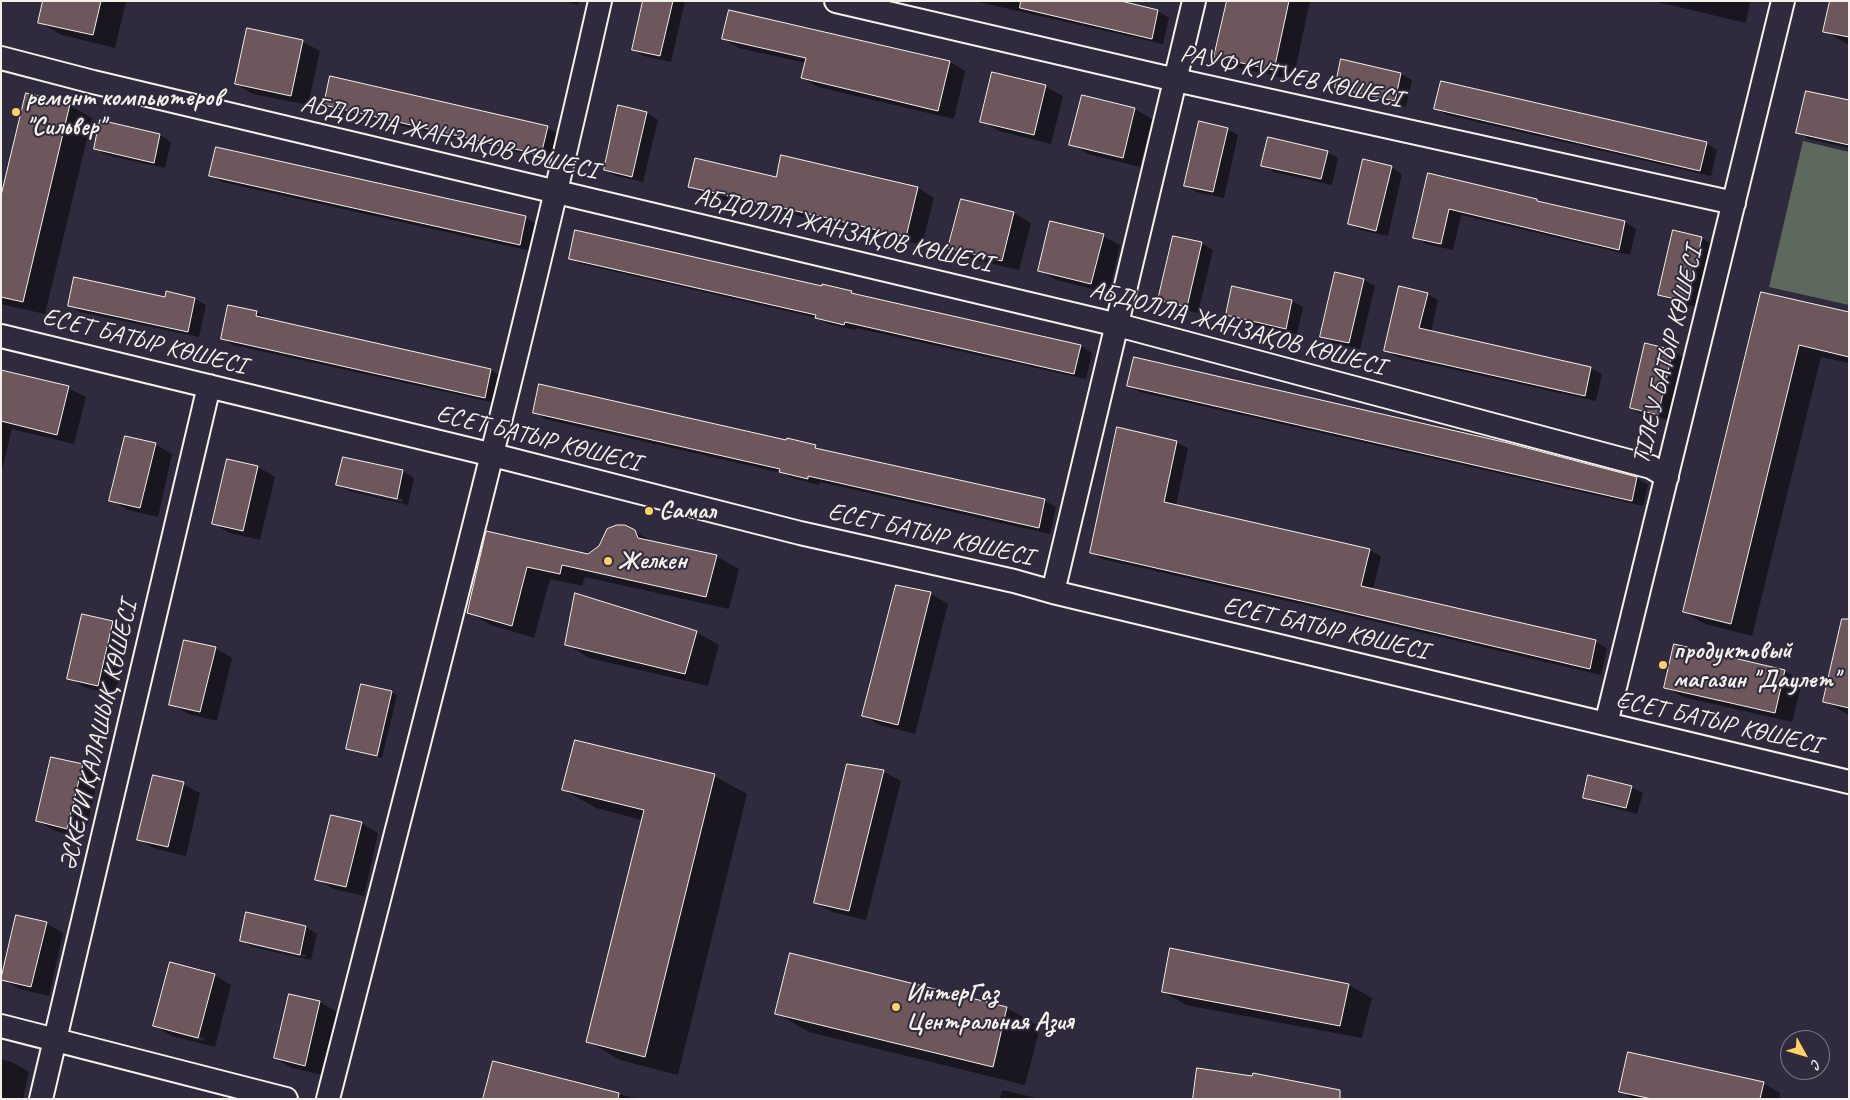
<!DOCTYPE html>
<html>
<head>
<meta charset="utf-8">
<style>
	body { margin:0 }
	#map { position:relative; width:1850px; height:1100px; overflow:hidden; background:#2f2a3d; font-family:Caveat,sans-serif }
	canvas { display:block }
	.frame { position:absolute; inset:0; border:2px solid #f4f1e8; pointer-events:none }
	.north { position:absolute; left:1780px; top:1030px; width:50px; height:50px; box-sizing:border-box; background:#2f2a3d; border:1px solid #7e7a81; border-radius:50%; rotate:129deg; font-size:14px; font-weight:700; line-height:20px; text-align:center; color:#f4f1e8 }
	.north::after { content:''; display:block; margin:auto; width:18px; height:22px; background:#ffd166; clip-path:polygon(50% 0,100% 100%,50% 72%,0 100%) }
</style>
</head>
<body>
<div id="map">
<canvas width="1850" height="1100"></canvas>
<div class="frame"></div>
<div class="north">С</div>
</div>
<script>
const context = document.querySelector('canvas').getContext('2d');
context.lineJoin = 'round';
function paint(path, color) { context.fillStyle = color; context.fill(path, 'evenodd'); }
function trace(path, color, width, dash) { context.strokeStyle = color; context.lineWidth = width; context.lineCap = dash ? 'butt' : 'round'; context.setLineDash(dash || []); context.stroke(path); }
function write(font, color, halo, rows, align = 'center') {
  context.font = font + ' Caveat,sans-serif'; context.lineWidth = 4; context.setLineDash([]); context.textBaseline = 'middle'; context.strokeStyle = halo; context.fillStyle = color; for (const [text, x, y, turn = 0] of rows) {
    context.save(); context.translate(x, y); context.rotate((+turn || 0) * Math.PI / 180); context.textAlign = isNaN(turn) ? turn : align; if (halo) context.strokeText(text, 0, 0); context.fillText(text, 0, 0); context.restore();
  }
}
const green = new Path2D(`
	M1803,141l46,11v153l-80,-18z`);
const shadow = new Path2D(`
	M44,1h82l-11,47 -53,-13 -23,-13z
	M564,1h15l-1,4z
	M644,1h41l-14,61 -27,-6 -11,-7z
	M974,1h141l43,10 11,7 -6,26z
	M1228,1h82l-17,79 -59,-13 -18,-11z
	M1653,1h97l-4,22z
	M1849,1v44l-24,-14z
	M248,30l55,12 17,9 -12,54 -55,-11 -17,-10z
	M724,39l226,23 15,9 -11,48 -136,-32 -16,-9 4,-15 -67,-15z
	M1342,60l59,14 11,6 -6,27 -58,-13 -12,-7z
	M1046,87l17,9 -12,48 -52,-13 -17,-10z
	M1083,97l52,12 17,10 -12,48 -52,-13 -17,-10z
	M1849,102v46l-40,-9 -11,-6z
	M325,104l222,23 12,7 -6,26 -217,-49z
	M69,105l23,13 -47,196 -44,-10v-103z
	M1436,109l270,34 11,7 -6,26 -264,-61z
	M647,113l11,7 -15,62 -27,-6 -11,-6z
	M1227,129l11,6 -14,63 -28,-6 -11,-7z
	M160,135l11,7 -6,26 -59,-13 -11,-7z
	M217,149l309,69 11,6 -6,27 -309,-69 -11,-6z
	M1327,152l11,6 -6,27 -58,-13 -11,-7z
	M782,156l136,32 16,10 -12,47 -82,-20 -134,-29 -16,-9 87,-9z
	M1391,167l11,7 -14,62 -28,-6 -11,-7z
	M1428,174l197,48 11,7 -6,26 -169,-40 -8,35 -27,-6 -12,-7z
	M962,200l52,13 17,10 -12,47 -52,-12 -17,-10z
	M1103,236l17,9 -11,48 -53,-13 -17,-10z
	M1701,238l12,6 -15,63 -27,-6 -11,-6z
	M1201,243l12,7 -15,63 -27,-7 -11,-6z
	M570,258l281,34 7,4 223,50 11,7 -6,26 -230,-51 -1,2 -27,-6 -11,-6 -236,-54z
	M1364,280l11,6 -15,63 -27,-6 -11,-7z
	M167,292l28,7 11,6 -7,32 -119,-25 -11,-7 97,-6z
	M1762,293l87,20v50l-28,-6 -69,279 -47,-12 -21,-12z
	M1427,294l11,6 -7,32 160,36 11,6 -6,27 -199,-44 -12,-7z
	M1292,301l11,6 -6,27 -59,-13 -11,-7z
	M229,306l28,6 11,8 223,50 11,7 -6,26 -263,-58 -11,-7z
	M1645,345l28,6 11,7 -14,62 -28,-6 -11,-6z
	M1,371l67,17 18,9 -12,47 -62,-15 -11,45z
	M1128,385l509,93 11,7 -5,21 -503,-114z
	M534,412l281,34 8,5 222,50 11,6 -6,27 -230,-52 -1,3 -27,-7 -10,-5 -237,-54z
	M1176,442l12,6 -12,58 193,44 12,6 -8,34 223,52 11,6 -6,27 -278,-66 -221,-50 -11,-7z
	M155,444l17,10 -14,63 -30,-7 -17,-10z
	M344,458l59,13 11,7 -6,27 -59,-14 -11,-6zM348,487l55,12 -1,3 -54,-13z
	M258,467l17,10 -15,63 -30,-7 -17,-10z
	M634,531l21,12 61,13 23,13 -10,40 -144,-32 -3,9 -32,-7 -16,59 -43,-13 -23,-13 19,-79 101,23z
	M897,586l34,8 17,10 -33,130 -35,-9 -17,-9z
	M83,615l30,7 17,10 -15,63 -29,-7 -17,-10z
	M696,632l23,13 -11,41 -119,-28 -22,-14z
	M1849,637v78l-25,-14z
	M215,648l17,10 -15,63 -29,-7 -17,-10z
	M1784,671l18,10 -10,41 -109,-25 -17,-10z
	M391,692l6,3 -15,63 -30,-7 -5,-3z
	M82,765l17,10 -15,63 -29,-7 -17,-10z
	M848,766l36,6 17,9 -35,139 -34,-8 -17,-10z
	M714,776l33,18 -69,281 -58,-15 -32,-19 54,-221 -46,-12 -32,-18z
	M183,784l17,9 -14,63 -30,-7 -17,-9z
	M1631,787l12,6 -6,21 -42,-11 -11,-6z
	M361,823l17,10 -14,63 -30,-7 -17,-10z
	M46,923l17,10 -14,63 -30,-7 -17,-10z
	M306,927l11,7 -6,26 -59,-13 -11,-7zM251,943l55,12 -1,2 -54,-12z
	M1171,950l178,35 23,13 -10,40 -176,-33 -23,-13z
	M791,955l216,53 33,19 -15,58 -216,-53 -33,-19z
	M214,975l17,10 -16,62 -43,-11 -18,-10zM171,1030l33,8v3l-33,-9z
	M320,1002l17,10 -15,63 -30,-7 -17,-10z
	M1,1059l11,3 17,10 -6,27h-22z
	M494,1062l140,36 1,1h-151z
	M1763,1083l17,10 -1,6h-145l-14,-8z
	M1002,1090l39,9h-41z`);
const building = new Path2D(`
	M43,1h58l-8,34 -55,-12z
	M643,1h30l-13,55 -28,-6z
	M1021,1h100l37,9 -6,29 -132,-31z
	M1227,1h62l-15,69 -60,-13z
	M1830,1h19v36l-26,-5z
	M729,10l221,51 -12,50 -137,-33 5,-20 -84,-19z
	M247,28l56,12 -12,56 -56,-12z
	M1341,59l60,14 -6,28 -60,-13z
	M992,72l54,13 -12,50 -54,-13z
	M330,76l218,50 -7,29 -217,-50z
	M1441,81l266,61 -7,29 -266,-62z
	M1806,91l43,9v45l-53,-12z
	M26,93l44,11 -47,198 -22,-5v-101z
	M1082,95l53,13 -12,50 -54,-13z
	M618,105l29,7 -15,65 -28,-7z
	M100,120l60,14 -6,29 -60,-14z
	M1199,121l29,7 -15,64 -29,-6z
	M1268,137l60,14 -7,28 -60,-13z
	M216,147l310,69 -6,29 -311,-69z
	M781,155l137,32 -12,50 -83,-20 -135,-30 7,-29 81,19z
	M1363,159l29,7 -16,65 -28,-7z
	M1428,173l109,26v2l88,20 -6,29 -170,-41 -8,35 -28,-6z
	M961,199l53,13 -12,49 -54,-13z
	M1050,221l54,13 -13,50 -53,-13z
	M575,230l247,56v-2l30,7 -1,2 230,52 -7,29 -229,-52 -1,3 -29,-7 1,-3 -247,-56z
	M1673,230l29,7 -15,65 -29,-7z
	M1173,236l29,6 -15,65 -29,-7z
	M1335,272l29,7 -15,64 -29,-6z
	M74,277l91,20 1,-6 29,7 -7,34 -120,-26z
	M1232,286l60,14 -6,29 -60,-14z
	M1399,286l29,7 -9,35 172,39 -6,29 -201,-45z
	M1761,292l88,20v45l-50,-12 -68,279 -48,-12z
	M228,305l29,6 -1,5 235,53 -6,29 -264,-59z
	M1645,343l28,7 -15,65 -28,-7z
	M1134,357l374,86 129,34 -5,24 -505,-115z
	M1,370l68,16 -12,49 -56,-14z
	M539,384l247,56 1,-2 29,7 -1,3 230,51 -6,29 -231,-52v3l-29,-7 1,-3 -247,-56z
	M1117,427l60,14 -13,61 206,47 -9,37 235,54 -6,29 -280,-66 -220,-50z
	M125,436l31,7 -16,65 -31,-7z
	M343,457l60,13 -6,29 -61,-14z
	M227,459l31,7 -15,65 -31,-7z
	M617,525h8l10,5 3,8 79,17 -11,42 -144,-32 -2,9 -33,-7 -15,59 -45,-13 19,-82 102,23 11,-8 8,-17z
	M896,585l35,7 -33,133 -36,-9z
	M575,593l122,38 -12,43 -120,-29z
	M82,614l31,7 -15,65 -31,-7z
	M1842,619h7v89l-26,-6z
	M184,640l32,7 -16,65 -31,-7z
	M1674,644l111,26 -10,43 -111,-25z
	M361,684l31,7 -15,65 -31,-7z
	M575,740l140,34 -70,283 -59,-15 58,-232 -82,-20z
	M51,757l32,7 -16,65 -31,-8z
	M847,764l37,6 -35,141 -35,-8z
	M153,775l31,7 -16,65 -31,-7z
	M1588,775l44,11 -6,22 -43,-10z
	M331,815l31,7 -16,65 -31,-7z
	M246,912l60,14 -6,29 -60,-14z
	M16,915l31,7 -16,65 -30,-7z
	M1170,948l179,36 -9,42 -178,-34z
	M790,953l217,54 -14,60 -218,-53z
	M170,962l45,12 -17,64 -45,-12z
	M289,994l31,7 -15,65 -31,-8z
	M1628,1052l136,30 -4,17h-108l-33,-7z
	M493,1061l126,32 -1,6h-135z
	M1197,1068l55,8 1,-3 87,17v9h-147z`);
const minor = new Path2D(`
	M836,1l340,79 558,123
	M1,58l92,24 1025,243 533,142 16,10
	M1,336l492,119 307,78 214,48 39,11 796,190
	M1053,592l141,-591
	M1606,724l177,-723
	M1,1026l285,73
	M41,1099l168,-713
	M328,1099c93,-365 189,-730 272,-1098`);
const markers = [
	[16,112,5,"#ffd166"],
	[649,511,5,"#ffd166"],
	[608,561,5,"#ffd166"],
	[1663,665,5,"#ffd166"],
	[896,1007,5,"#ffd166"]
];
const streetNames = [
	["РАУФ КУТУЕВ КӨШЕСІ",1291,77,12],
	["АБДОЛЛА ЖАНЗАҚОВ КӨШЕСІ",449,138,13],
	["АБДОЛЛА ЖАНЗАҚОВ КӨШЕСІ",843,231,13],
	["АБДОЛЛА ЖАНЗАҚОВ КӨШЕСІ",1237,329,15],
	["ЕСЕТ БАТЫР КӨШЕСІ",144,342,14],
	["ТІЛЕУ БАТЫР КӨШЕСІ",1668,356,-76],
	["ЕСЕТ БАТЫР КӨШЕСІ",538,439,14],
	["ЕСЕТ БАТЫР КӨШЕСІ",930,535,13],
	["ЕСЕТ БАТЫР КӨШЕСІ",1325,629,13],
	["ЕСЕТ БАТЫР КӨШЕСІ",1718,723,13],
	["ӘСКЕРИ ҚАЛАШЫҚ КӨШЕСІ",99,736,-77]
];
const poiNames = [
	["ремонт компьютеров",26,98],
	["\"Сильвер\"",26,127],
	["Самал",659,511],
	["Желкен",618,561],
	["продуктовый",1673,651],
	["магазин \"Даулет\"",1673,680],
	["ИнтерГаз",906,993],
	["Центральная Азия",906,1022]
];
paint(green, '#5e695d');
paint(shadow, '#0007');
paint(building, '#6d575c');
trace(building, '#f4f1e8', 1);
trace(minor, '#f4f1e8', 26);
trace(minor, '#2f2a3d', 22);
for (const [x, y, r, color] of markers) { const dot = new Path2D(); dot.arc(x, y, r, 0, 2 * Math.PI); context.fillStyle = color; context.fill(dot); trace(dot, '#2f2a3d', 2); }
write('25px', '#f4f1e8', '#2f2a3d', streetNames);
write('bold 25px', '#f4f1e8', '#2f2a3d', poiNames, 'left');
</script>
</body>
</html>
